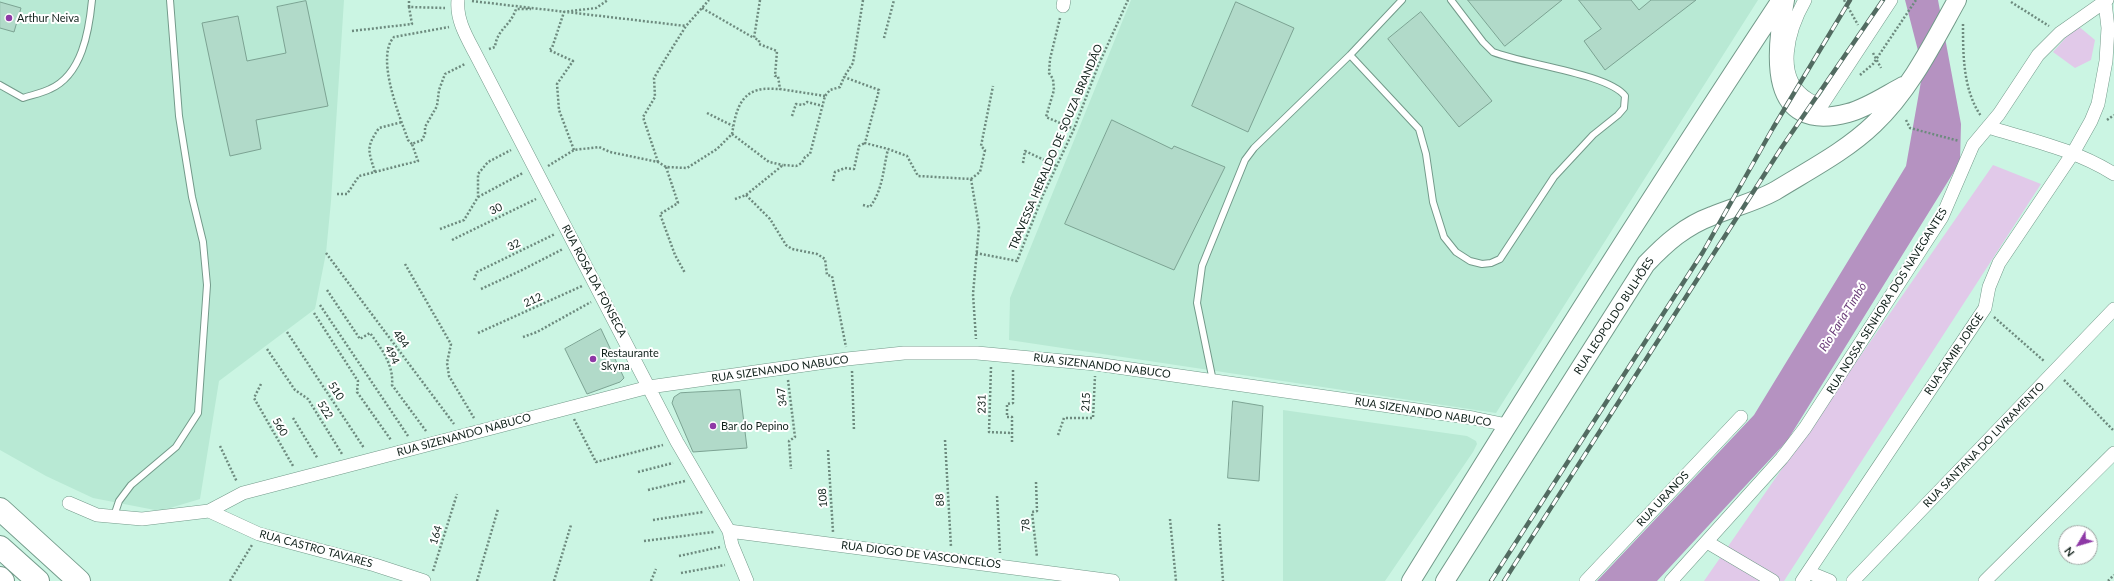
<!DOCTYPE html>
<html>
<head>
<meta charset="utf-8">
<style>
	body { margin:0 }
	#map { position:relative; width:2114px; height:581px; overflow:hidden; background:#cbf5e3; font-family:Lato,sans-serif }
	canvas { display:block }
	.north { position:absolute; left:2058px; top:525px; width:40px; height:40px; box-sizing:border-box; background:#fff; border:1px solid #a0a6a4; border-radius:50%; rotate:232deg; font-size:11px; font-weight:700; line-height:16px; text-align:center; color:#11211b }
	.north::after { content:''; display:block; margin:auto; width:14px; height:18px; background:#8e39a6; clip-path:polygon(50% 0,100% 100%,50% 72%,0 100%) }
</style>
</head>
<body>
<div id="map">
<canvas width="2114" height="581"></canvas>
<div class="north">N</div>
</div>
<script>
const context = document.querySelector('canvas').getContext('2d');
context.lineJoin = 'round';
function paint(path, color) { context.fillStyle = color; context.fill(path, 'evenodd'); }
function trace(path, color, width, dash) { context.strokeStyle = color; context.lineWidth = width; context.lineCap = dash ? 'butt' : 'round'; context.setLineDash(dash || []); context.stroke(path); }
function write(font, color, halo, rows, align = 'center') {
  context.font = font + ' Lato,sans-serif'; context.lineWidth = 4; context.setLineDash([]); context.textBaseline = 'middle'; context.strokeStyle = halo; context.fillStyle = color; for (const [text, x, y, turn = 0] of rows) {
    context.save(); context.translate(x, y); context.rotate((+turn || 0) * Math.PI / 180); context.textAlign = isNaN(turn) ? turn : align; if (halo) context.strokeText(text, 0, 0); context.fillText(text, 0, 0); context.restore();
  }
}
const built = new Path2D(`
	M0,0h344l-13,201 -5,52 -11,56 -96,72 -19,118 -40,12 -67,-13 -47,-22 -46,-26z
	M1131,0h627l-262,413 -487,-73 1,-42z
	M1283,410l184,26 9,5 1,3 -4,8 -88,129h-102z`);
const green = new Path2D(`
	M2077,25l18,15 -4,20 -16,8 -22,-16z
	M1993,165l48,19 -257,397h-80z`);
const water = new Path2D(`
	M1905,0h33l23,124 -1,38 -173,279 -130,140h-60l157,-166 152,-249 17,-96z`);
const building = new Path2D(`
	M1468,0h94l-57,46z
	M1579,0h52l8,10 12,-10h45l-91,70 -21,-29 17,-12z
	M306,1l22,105 -72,14 5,29 -31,7 -28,-133 36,-7 9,45 39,-8 -9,-46z
	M0,2l21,6 -7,24 -14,-4z
	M1236,2l58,26 -46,104 -56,-26z
	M1421,12l71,89 -33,26 -71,-88z
	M1112,120l60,29 2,-3 51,21 -51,103 -109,-46z
	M601,329l23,49 -4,4 -33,12 -22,-45z
	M740,390l7,58 -54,4 -21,-49 2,-6 6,-4z
	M1233,401l30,5 -4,75 -31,-3z`);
const path = new Path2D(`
	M760,0l-6,38 5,2v4l18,7 -2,25h3l2,13 45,7
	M863,0l-10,63 -9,14 35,13 -14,53 23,6 19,7 11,20 53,3
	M1844,0l14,25
	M472,1l214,25
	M2011,2l38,24
	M409,7v-7
	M702,8l52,30
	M1060,18l-10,41 -1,14 4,6 1,11 -8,27 28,12
	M1963,24c0,31 0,66 18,92
	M352,31l60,-7 -3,-17 36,1
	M884,38l10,-38
	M489,49l6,-2c2,-18 15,-20 21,-38h15
	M1873,53l8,15
	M1860,75l13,-11 43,-64
	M707,113l26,13
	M792,116l4,-12 7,1 4,-3 16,4
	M1906,120l4,8 49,13
	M2107,120l7,-5
	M732,134c3,-17 6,-39 26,-44 6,-2 15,-1 22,-1
	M732,134l37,28 14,3
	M412,144l-4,-4c-8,-23 -33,-83 -14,-103l55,-10
	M574,150l-15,-40 -2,-26 16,-23 -24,-11 3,-2 12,-36 32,-4 12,-8
	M658,162l-15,-45 12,-20 -1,-19 10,-17 22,-35 23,-26
	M1023,163l2,-12 32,15
	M548,166l26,-16 25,-3 11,5 48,10 8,5 21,1 30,-19 15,-15
	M666,167l12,36 -18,11 15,41 10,18
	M375,172c-7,-22 -9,-25 4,-44l23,-6
	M971,179l8,48 -6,67 3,45
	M971,179l9,-7 5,-22 -4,-4 12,-60
	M833,181l2,-9 10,-4 9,1 5,-23 6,-3
	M337,194h10l12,-18 59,-15 -6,-17 10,-4 3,-6v-7l12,-21 2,-16 6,-16 20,-10
	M746,195l24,24 16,26 6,4 25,5 8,5 2,16 5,1 14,71
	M478,197l45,-24
	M735,199l11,-4 37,-30 13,1 6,-3 3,-6 5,-3 15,-58 5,-6 10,-3 4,-10
	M863,205l7,2c13,-18 13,-37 18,-58
	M440,229l24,-9 14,-23v-23l10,-12 23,-12
	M452,240l84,-41
	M326,253l128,171
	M976,253l41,8 26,-66 31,-66 24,-63 30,-66
	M405,264l46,80 -4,19 2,13 25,42
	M474,280l3,-8 78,-38
	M481,289l39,-18 43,-22
	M327,290l33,49 10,-6c11,15 24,32 22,52l34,46
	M320,305l88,131
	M314,313l44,68 -1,11 34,48
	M1994,317l50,44
	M287,332l77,116
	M478,333l104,-47
	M523,337l14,-5 54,-30
	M267,349l28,41 13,9 34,55
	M991,367l-2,65 23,1
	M852,371l2,60
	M788,380l7,57 -6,4 2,28
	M2064,380l50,51
	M261,384l-7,14 39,68
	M293,418l25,41
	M574,419l22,43 67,-17
	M1058,435l6,-17h29l2,-42
	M945,440l6,107
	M1012,442v-25h-5v-13l6,-1v-33
	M220,446l17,36
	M828,450l5,82
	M638,472l35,-9
	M1036,482l1,29 -5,1 5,45
	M648,490l37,-9
	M997,496l3,57
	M1170,519l6,62
	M653,520l50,-8
	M1219,524l4,57
	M644,541l70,-9
	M679,556l41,-9
	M433,571l24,-77
	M681,573l44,-8
	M230,581l22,-36
	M477,581l21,-72
	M554,581l17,-56
	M651,581l5,-12
	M2108,581l6,-6`);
const lane = new Path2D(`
	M1350,55l69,74 7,25 7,48 11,35 12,15 14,9 12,3 9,-1 9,-4 54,-82 39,-42 25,-20 6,-7 1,-12c-16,-22 -102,-32 -132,-44l-10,-10 -32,-42
	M0,85l23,13c9,-3 19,-5 27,-9 32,-14 39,-58 42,-89
	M1213,381l-16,-78 5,-37 43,-106 9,-12 96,-93 52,-55
	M114,516l5,-15 12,-16 45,-38 22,-34 9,-128 -4,-43 -11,-45 -13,-81 -9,-116`);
const street = new Path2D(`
	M458,0c-2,19 8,36 17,53l202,389 52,89 3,14 15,36
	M1805,0c-16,28 -32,78 3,99 4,3 10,4 14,6l69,-105
	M1063,6l1,-6
	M1988,127c43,13 88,23 126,47
	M69,503l28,12 45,4 67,-8 34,-18 406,-106 198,-28 57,-6h73l119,11 377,54 34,7
	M209,511l50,23 116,31 49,16
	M729,531l384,50
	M1707,542l66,39
	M1808,572l22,9
	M1586,581l155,-164
	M1671,581l111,-123 23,-30 137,-211 31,-72 26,-31 39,-59 22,-22 47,-33
	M1802,581l183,-273 4,-21 10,-24 74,-110 18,-32 7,-17 8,-43 2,-33 -3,-26
	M1853,581l261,-272
	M1985,581l129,-128`);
const secondary = new Path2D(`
	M1785,0c-10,53 -19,135 63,113 19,-5 38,-18 55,-27
	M1411,581c121,-196 243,-389 370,-581
	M1445,581l201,-317c20,-21 39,-38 66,-48 22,-9 43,-14 63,-25 34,-21 71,-40 99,-67 36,-34 59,-81 83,-124`);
const highway = new Path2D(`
	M0,509l79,72
	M0,547l38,34
	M0,578l3,3`);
const rail = new Path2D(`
	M1491,581l212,-329 70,-124 77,-128
	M1504,581l278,-434 101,-147`);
const markers = [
	[9,18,4,"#8e39a6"],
	[593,359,4,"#8e39a6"],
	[713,426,4,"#8e39a6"]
];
const poiNames = [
	["Arthur Neiva",17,18],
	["Restaurante",601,353],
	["Skyna",601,366],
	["Bar do Pepino",721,426]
];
const streetNames = [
	["TRAVESSA HERALDO DE SOUZA BRANDÃO",1056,147,-67],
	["30",496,209,-26],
	["32",514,245,-26],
	["RUA ROSA DA FONSECA",594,281,62],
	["212",533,300,-24],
	["RUA NOSSA SENHORA DOS NAVEGANTES",1887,301,-58],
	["RUA LEOPOLDO BULHÕES",1614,316,-57],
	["484",401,339,53],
	["RUA SAMIR JORGE",1954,354,-56],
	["494",392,355,64],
	["RUA SIZENANDO NABUCO",1102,366,7],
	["RUA SIZENANDO NABUCO",780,369,-8],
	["510",336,391,56],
	["347",782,397,-97],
	["215",1086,402,-87],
	["231",982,404,-89],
	["522",325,410,58],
	["RUA SIZENANDO NABUCO",1423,412,9],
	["560",280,427,60],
	["RUA SIZENANDO NABUCO",464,435,-15],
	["RUA SANTANA DO LIVRAMENTO",1984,445,-46],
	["108",823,498,-94],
	["RUA URANOS",1663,499,-47],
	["88",940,500,-93],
	["78",1026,525,-96],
	["164",436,535,-72],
	["RUA CASTRO TAVARES",316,549,15],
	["RUA DIOGO DE VASCONCELOS",921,555,7]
];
const waterNames = [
	["Rio Faria-Timbó",1843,317,-58]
];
paint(built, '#b8e9d4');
paint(green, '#e1c9e9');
paint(water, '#b592c1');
paint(building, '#b1dac9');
trace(building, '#7ca393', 1);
trace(lane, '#739a8a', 8);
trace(street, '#739a8a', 14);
trace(secondary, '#739a8a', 20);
trace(highway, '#739a8a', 24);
trace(path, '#6d8a7e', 2.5, [2, 2]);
trace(lane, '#fff', 6);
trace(street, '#fff', 13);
trace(secondary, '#fff', 18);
trace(highway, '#fff', 22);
trace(rail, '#526b61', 4.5);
trace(rail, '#fff', 3, [9]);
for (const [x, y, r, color] of markers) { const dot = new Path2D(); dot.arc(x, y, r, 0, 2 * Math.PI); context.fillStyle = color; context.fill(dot); trace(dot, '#fff', 1.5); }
write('11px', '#11211b', '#fff', poiNames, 'left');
write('11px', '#11211b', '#fff', streetNames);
write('italic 12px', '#6a3c78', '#fff', waterNames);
</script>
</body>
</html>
